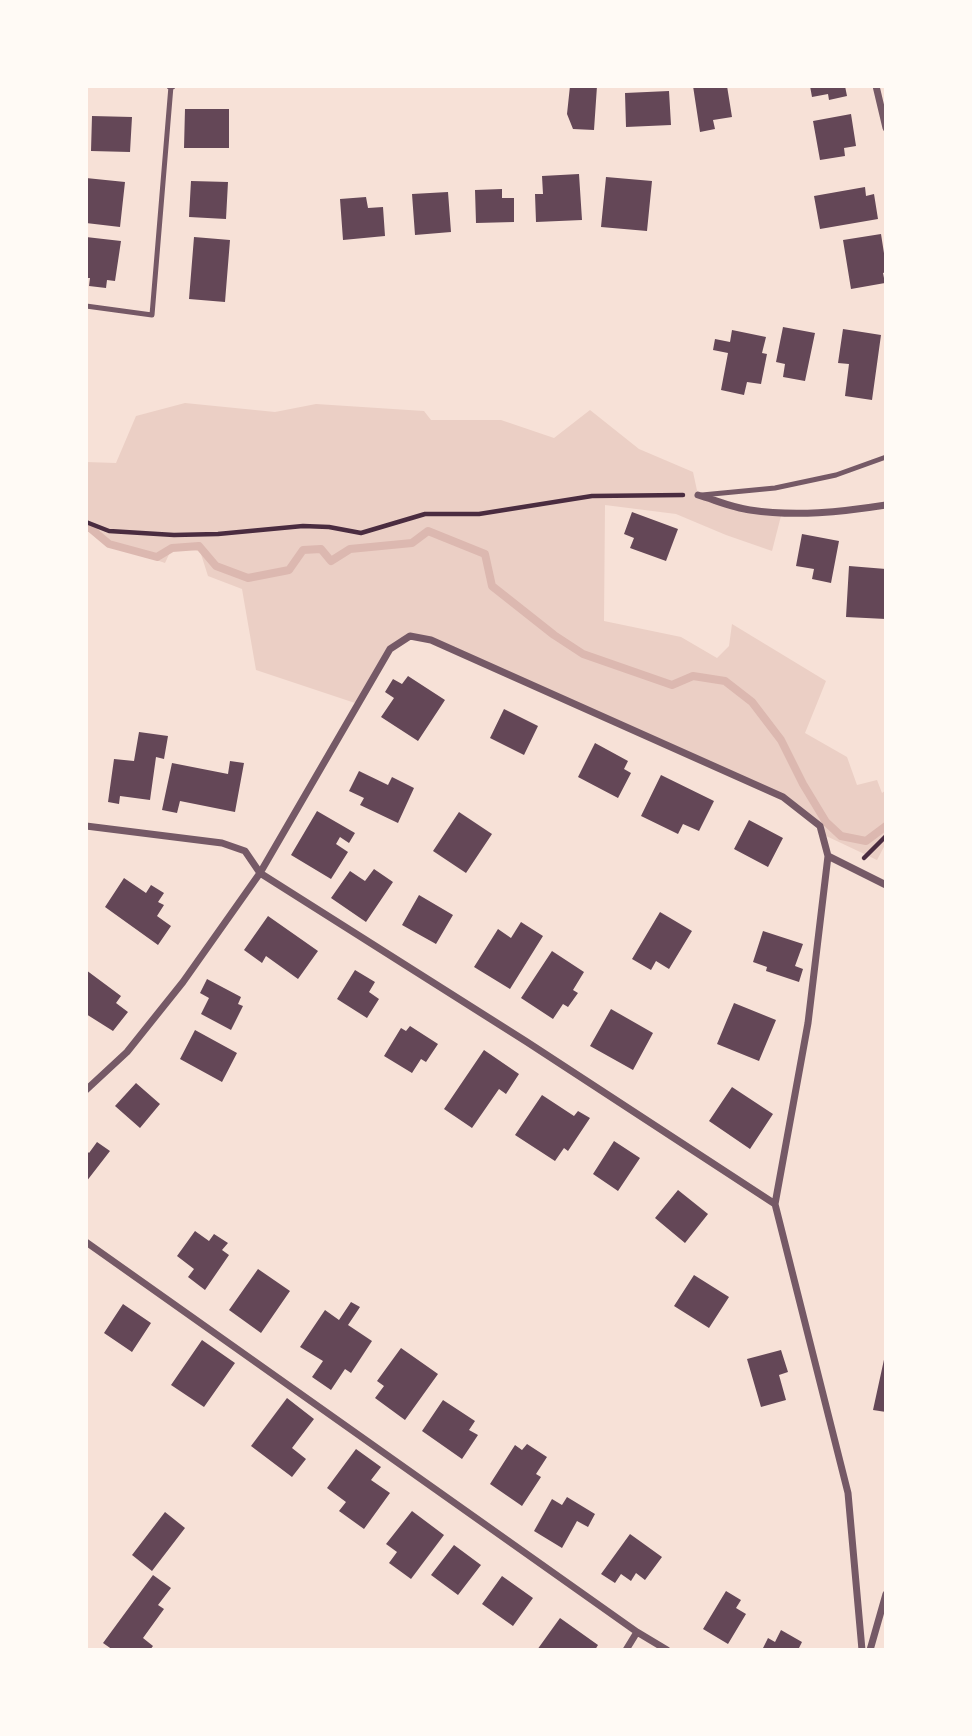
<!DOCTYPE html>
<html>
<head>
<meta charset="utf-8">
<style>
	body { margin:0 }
	#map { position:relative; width:972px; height:1736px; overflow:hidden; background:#f7e1d7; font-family:Arial,sans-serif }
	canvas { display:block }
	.frame { position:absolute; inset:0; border:88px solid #fffaf5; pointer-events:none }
</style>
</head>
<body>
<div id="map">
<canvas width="972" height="1736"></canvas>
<div class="frame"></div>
</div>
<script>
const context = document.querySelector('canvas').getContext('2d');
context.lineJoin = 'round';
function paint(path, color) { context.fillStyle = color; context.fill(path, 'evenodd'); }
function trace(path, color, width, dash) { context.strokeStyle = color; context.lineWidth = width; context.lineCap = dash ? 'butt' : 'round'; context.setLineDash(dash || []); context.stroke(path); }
const green = new Path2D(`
	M185,403l90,9 41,-8 108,7 7,9h70l53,18 36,-28 49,39 54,23 5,23 51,15 33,2 -10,39 -46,-16 -50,-21 -71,-9 -1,116 77,16 36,21 12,-12 3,-22 94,57 -21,52 42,24 10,28 20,-5 5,13 4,-3v53l-9,17 -55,-26 -2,-8 -37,-30 -352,-156 -21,-4 -20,13 -32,55 -102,-34 -14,-81 -34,-13 -8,-25 -28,-3 -7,15 -65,-22 -10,-13h-4v-66l30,1 20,-47z`);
const stream = new Path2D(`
	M86,528h4l19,16 48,13 15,-9 27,-2 17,20 32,12 41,-8 14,-20 18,-1 10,12 19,-12 62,-6 16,-12 57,23 7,32 62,49 29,19 89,31 21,-9 32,5 27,21 29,38 22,44 23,38 15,14 25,5 20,-15`);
const building = new Path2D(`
	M570,86h27l-3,44 -21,-1 -6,-15z
	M693,86h34l5,31 -19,3 2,9 -15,3z
	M810,86h35l2,10 -18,4 -1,-6 -16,3z
	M669,91l2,34 -45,2 -1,-34z
	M185,109h44v39h-45z
	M851,114l5,32 -12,2 1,8 -25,4 -7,-39z
	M92,116l40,1 -2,35 -39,-1z
	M579,174l3,46 -46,2 -1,-28h8l-1,-18z
	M606,177l46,4 -5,50 -46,-4z
	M86,178l39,4 -5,45 -34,-4z
	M191,181l37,1 -2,37 -37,-2z
	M865,187l1,9 8,-2 4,25 -58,10 -6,-33z
	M502,189v9h12v24l-38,1 -1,-33z
	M448,192l3,40 -36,3 -3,-41z
	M366,197l2,11 15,-1 2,29 -42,4 -3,-41z
	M881,234l5,32v6l-3,1 2,10 -34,6 -8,-49z
	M86,237l35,4 -6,40 -8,-1 -1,8 -17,-2 1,-8h-4z
	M194,237l36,3 -5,62 -36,-3z
	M783,327l32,6 -10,48 -22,-4 2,-13 -9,-2z
	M843,329l38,6 -9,65 -27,-4 4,-32 -11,-1z
	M732,330l34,7 -4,16 5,1 -6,30 -14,-2 -3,13 -23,-5 7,-37 -15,-3 2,-11 15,3z
	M632,512l46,17 -12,32 -36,-13 4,-10 -10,-4z
	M802,534l37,7 -8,42 -19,-4 2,-10 -18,-3z
	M849,566l37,3v50l-40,-2z
	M408,676l37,24 -27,41 -37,-24 13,-19 -9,-6 8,-13 9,5z
	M504,709l34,17 -14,29 -34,-17z
	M139,732l29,4 -4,23 -8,-2 -6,43 -30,-4 -1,8 -11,-2 6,-43 20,2z
	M595,743l33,18 -4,8 7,4 -13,25 -40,-21z
	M230,761l14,2 -9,49 -55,-11 -3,12 -15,-3 10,-47 56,11z
	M359,771l29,14 4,-8 22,11 -16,35 -38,-18 4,-7 -15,-7z
	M661,775l53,26 -15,30 -16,-7 -5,10 -37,-18z
	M317,811l38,22 -6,10 -9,-6 -4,7 12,8 -17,27 -40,-24z
	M459,812l33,22 -26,39 -33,-22z
	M749,820l34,18 -15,29 -34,-18z
	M374,869l19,13 -27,40 -35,-24 19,-27 15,10z
	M124,878l22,15 5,-8 13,8 -6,9 6,3 -7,11 14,10 -13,19 -53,-38z
	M419,895l34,20 -17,29 -34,-19z
	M660,912l32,19 -23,38 -13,-8 -5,9 -19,-11z
	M268,916l50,35 -20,28 -32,-23 -4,7 -18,-13z
	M521,922l22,14 -33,53 -36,-22 24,-38 13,9z
	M763,931l40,13 -8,22 8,3 -4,13 -33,-11 1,-4 -14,-5z
	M552,951l32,21 -11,18 5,3 -10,14 -5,-3 -10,15 -32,-21z
	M86,970l35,26 -5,7 12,9 -15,19 -27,-17z
	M355,970l20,12 -6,10 10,7 -12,19 -30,-19z
	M207,979l34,18 -3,7 5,2 -12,24 -30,-16 8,-16 -9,-5z
	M734,1003l42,17 -17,41 -42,-17z
	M611,1009l42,24 -20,37 -43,-24z
	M410,1026l28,18 -12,18 -5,-3 -9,14 -28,-17 17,-28 5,3z
	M195,1030l42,23 -15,29 -42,-23z
	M484,1050l35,24 -13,20 -7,-5 -27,39 -28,-19z
	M136,1083l24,21 -20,24 -25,-22z
	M732,1087l41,27 -23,35 -41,-28z
	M542,1095l32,21 4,-5 12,7 -22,33 -4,-3 -9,13 -40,-26z
	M614,1141l26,17 -22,33 -25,-17z
	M97,1142l13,9 -24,31v-32l3,3z
	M678,1190l30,24 -23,29 -30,-25z
	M195,1231l14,10 5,-7 14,9 -6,7 7,5 -24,35 -17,-13 6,-8 -17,-13z
	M258,1269l32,22 -29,42 -32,-23z
	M694,1275l35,22 -20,31 -35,-22z
	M351,1302l9,5 -12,18 24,16 -21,32 -6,-4 -14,21 -19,-13 11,-16 -23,-14 25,-37 14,10z
	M123,1304l28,19 -19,29 -28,-19z
	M202,1340l33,23 -31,44 -33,-22z
	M401,1348l37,26 -33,46 -30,-22 9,-12 -7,-5z
	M781,1350l7,22 -9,3 7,25 -25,7 -14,-48z
	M885,1355h1v57l-13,-2z
	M287,1398l27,21 -22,29 14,11 -14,18 -41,-31z
	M443,1400l32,21 -6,9 9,5 -16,24 -40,-28z
	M527,1444l20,13 -11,17 5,3 -19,29 -32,-22 25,-39 7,5z
	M356,1449l25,18 -10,13 19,13 -26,36 -25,-18 7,-9 -19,-14z
	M567,1497l28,17 -7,13 -11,-6 -15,27 -28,-17 18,-32 10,6z
	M412,1511l32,24 -33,44 -22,-16 8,-11 -11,-8z
	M165,1512l20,16 -33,43 -20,-16z
	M630,1534l32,23 -17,23 -9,-7 -5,8 -10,-7 -6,9 -14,-9z
	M454,1545l27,20 -23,30 -27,-20z
	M153,1575l18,13 -13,17 6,4 -21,29 10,8 -3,4h-37l-10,-7z
	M502,1576l31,22 -20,28 -31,-22z
	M726,1591l15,9 -5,8 10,6 -18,30 -25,-15z
	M560,1618l38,27 -3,5h-58z
	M781,1630l21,12 -3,6 5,2h-42l6,-12 7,4z`);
const path = new Path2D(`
	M86,522l23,9 65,4 44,-1 85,-8 26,1 32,6 64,-19h54l113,-18 91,-1
	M864,858l22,-22`);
const service = new Path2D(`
	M86,306l66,9 19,-229
	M702,495l73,-7 61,-13 50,-18`);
const minor = new Path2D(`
	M170,86h2
	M876,86l10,42
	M698,495c17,5 35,13 52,15 46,7 91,2 136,-5
	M86,826l136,17 23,8 15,22 267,169 248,162
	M828,856l58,29
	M86,1090l41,-38 56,-70 77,-109 130,-224 20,-13 21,4 352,157 37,29 8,30 -20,167 -33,181 73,289 14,157
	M86,1242l551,390 30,18
	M626,1650l11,-18
	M870,1650l16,-56`);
paint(green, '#ebcfc5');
trace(stream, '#dcb8b0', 8);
paint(building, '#644757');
trace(path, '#4a2c40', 4.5);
trace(service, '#755966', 5);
trace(minor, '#755966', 7);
</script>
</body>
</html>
